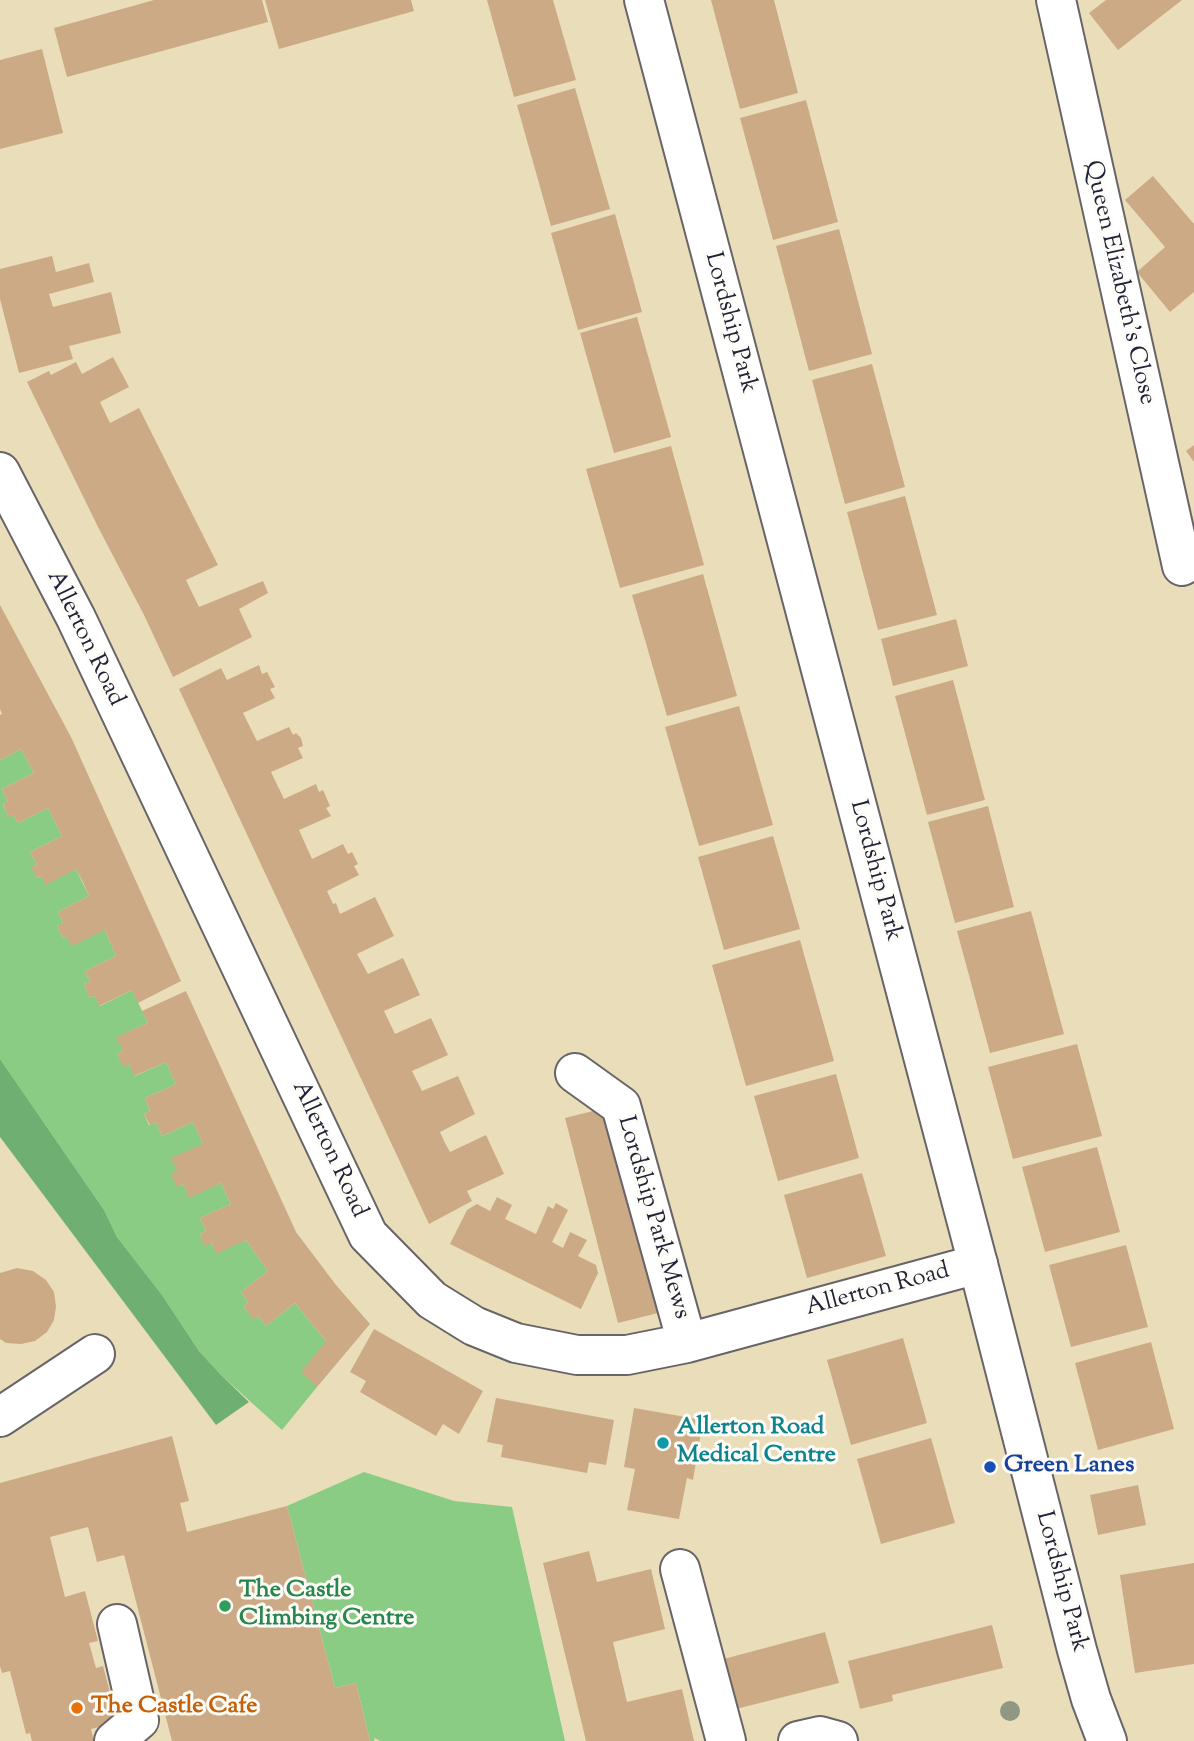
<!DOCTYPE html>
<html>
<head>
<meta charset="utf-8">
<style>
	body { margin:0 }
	canvas { display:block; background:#e9deb9 }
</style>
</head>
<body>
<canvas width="1194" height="1741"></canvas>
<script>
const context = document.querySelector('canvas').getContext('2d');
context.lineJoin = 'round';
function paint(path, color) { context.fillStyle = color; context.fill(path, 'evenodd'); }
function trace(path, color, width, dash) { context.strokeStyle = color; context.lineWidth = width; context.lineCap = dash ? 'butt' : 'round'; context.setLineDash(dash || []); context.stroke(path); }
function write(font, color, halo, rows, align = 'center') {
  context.font = font + ' "Sorts Mill Goudy",serif'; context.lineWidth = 6; context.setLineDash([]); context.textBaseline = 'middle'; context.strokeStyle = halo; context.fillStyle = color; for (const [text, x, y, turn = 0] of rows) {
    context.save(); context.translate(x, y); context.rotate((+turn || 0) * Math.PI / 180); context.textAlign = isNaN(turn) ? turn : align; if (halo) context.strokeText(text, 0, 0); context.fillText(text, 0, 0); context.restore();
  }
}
const green = new Path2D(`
	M21,749l13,24 -32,16 6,12 -5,3 5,12 5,-1 5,8 30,-15 14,28 -32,16 7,13 -5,2 5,11 4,-2 5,8 30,-15 13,27 -31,16 5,11 -6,3 6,12 3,-2 39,-6 11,26 -31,15 5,11 -6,2 6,14 5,-2 5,10 32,-16 16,33 -31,14 6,14 -6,3 6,12 6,-2 6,12 31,-14 10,22 -31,14 5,13 -6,3 5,11 7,-3 6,14 31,-14 10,22 -26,27v15l6,-2 6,13 32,-14 10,21 -31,14 6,13 -6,3 4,11 8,-2 4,10 30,-13 22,31 -27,21 7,10 -4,5 10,12 4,-3 8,10 29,-23 31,38 -9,46 -35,43 -61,-55 -22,-24 -37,-56 -45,-58 -13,-27 -104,-151v-299z
	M364,1472l90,29 58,6 53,234h-185l-5,-3 -1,3h-4l-14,-58 -21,5 -48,-182z`);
const forest = new Path2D(`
	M0,1059l104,151 13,27 45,58 37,56 22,24 28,27 -33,23 -216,-288z`);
const building = new Path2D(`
	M154,0h108l6,22 -201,55 -13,-49z
	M265,0h146l3,11 -135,38z
	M487,0h66l23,80 -62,17z
	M711,0h63l24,93 -58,16z
	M1106,0h76l-64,50 -29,-37z
	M42,49l21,84 -63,16v-89z
	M575,88l35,121 -59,17 -34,-121z
	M806,100l32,122 -65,18 -33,-122z
	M1153,176l41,48v68l-24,20 -33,-40 28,-25 -40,-47z
	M615,214l27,98 -64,18 -27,-97z
	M839,229l33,125 -63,17 -33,-125z
	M52,256l4,16 33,-9 5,19 -45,12 4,13 58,-15 10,41 -52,13 4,13 -54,14 -19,-74v-30z
	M637,317l34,120 -57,16 -34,-120z
	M113,357l16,30 -29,15 10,21 29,-15 79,157 -32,15 13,27 64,-26 5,12 -29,16 13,28 -79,40 -29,-62 -46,-88 -71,-145 22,-11 2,4 25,-13 6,12z
	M872,364l33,123 -60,17 -33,-124z
	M1194,445v17l-8,-11z
	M671,446l33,119 -84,23 -34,-119z
	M905,496l32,119 -59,15 -31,-118z
	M703,574l34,122 -70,20 -35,-121z
	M0,605l71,132 110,244 -43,22 -6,-13 -33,16 -4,-10 -5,2 -6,-14 6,-2 -5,-11 31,-15 -6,-14 -5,-12 -33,16 -6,-10 -3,2 -6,-12 6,-3 -5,-11 31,-16 -6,-14 -7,-13 -30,16 -5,-9 -4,2 -6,-11 6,-2 -7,-13 32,-16 -14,-28 -30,15 -5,-8 -5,2 -5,-14 5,-2 -6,-12 32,-16 -13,-24 -21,11v-45l2,-1 -2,-5z
	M956,619l12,47 -75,20 -12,-47z
	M259,665l3,9 5,-2 8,15 -5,2 5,9 -32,15 14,28 32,-14 4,8 3,-2 5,5 2,8 -5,2 5,10 -32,14 13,27 32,-15 3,8 4,-2 7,16 -4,2 5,8 -32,14 13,29 31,-15 5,10 4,-2 6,12 -4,2 5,9 -32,16 6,13 3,-1 4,11 35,-17 19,39 -37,18 11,20 35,-16 17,37 -36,16 11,23 36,-16 17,37 -36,16 10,20 36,-15 17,38 -35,18 4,9 6,11 36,-17 18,39 -37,17 5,10 -43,23 -250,-535 42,-21 6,12z
	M953,680l32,120 -58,15 -32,-119z
	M739,706l34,119 -74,21 -34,-119z
	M988,806l26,101 -59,16 -27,-101z
	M773,836l27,93 -76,21 -26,-93z
	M1031,911l33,123 -74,19 -33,-122z
	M800,940l34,121 -88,25 -34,-121z
	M186,991l110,241 40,53 34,39 -53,63 -16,-15 25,-31 -31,-38 -29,23 -8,-10 -4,4 -10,-13 4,-5 -7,-10 27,-21 -22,-31 -30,14 -4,-11 -8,3 -4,-12 6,-3 -6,-13 31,-14 -10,-21 -32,15 -6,-14 -6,3 -6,-13 6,-3 -6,-13 32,-14 -10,-22 -31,14 -6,-14 -6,3 -6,-11 6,-3 -5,-13 31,-14 -10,-22 -32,14 -5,-12 -6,3 -6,-13 6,-3 -7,-14 32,-14 -6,-12z
	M1077,1044l25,92 -89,23 -25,-92z
	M836,1074l23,84 -81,23 -24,-85z
	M605,1108l53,205 -40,10 -53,-205z
	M1097,1147l23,85 -75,20 -23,-85z
	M862,1173l24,83 -79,22 -23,-83z
	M497,1197l15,8 -7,14 31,15 12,-28 5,3 3,-6 12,7 -16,32 11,6 7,-16 17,8 -9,16 18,9 2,8 -17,36 -131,-65 17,-34 10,-6 13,7z
	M1126,1245l22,82 -77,20 -22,-82z
	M17,1268l16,3 13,9 8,12 2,14 -2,14 -7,12 -12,9 -14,3 -15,-1 -6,-4v-66z
	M374,1329l109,62 -24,43 -16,-10 -7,12 -76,-44 6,-11 -16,-9z
	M903,1338l24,85 -76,22 -24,-85z
	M1151,1342l23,87 -76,21 -23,-87z
	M496,1398l118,22 -8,45 -17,-3 -2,11 -86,-16 2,-12 -16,-3z
	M634,1408l69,12 -10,60 -6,-2 -8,41 -52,-9 8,-41 -11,-2z
	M172,1436l17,65 -9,2 7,29 100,-26 48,182 21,-5 14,58h-198l-48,-186 -27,7 -9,-35 -38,10 15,60 20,-6 13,50 -9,2 7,25 7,-2 12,45 -3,1 3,11 -24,6 3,12h-62l-2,-8 -4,1 -16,-63 -8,2 -2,-7v-183z
	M931,1438l24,85 -74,21 -24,-85z
	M1138,1485l8,40 -48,10 -8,-40z
	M589,1551l8,31 54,-13 14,60 -52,13 14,60 55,-13 12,52h-108l-43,-178z
	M1194,1563v101l-59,9 -15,-98z
	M992,1625l11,43 -111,27 1,6 -33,8 -12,-48z
	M825,1632l14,51 -107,27 -12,-50z`);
const minor = new Path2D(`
	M1056,0l126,566
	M0,472l76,146 292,617 64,65 42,26 42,17 61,12h50l60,-12 291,-79
	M575,1073l46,33 66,237
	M0,1417l95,-63
	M680,1569l46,172
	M114,1741l25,-21 -22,-96
	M798,1741l22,-5 18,5`);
const major = new Path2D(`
	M644,0l334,1264 99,386 14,49 16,42`);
const trees = [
	[1010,1711]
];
const markers = [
	[663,1443,7,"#0f9aa8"],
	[990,1467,7,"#1a4fb4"],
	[225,1606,7,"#2e9e5b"],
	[77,1708,7,"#e8710a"]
];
const streetNames = [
	["Queen Elizabeth's Close",1118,283,77],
	["Lordship Park",729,323,75],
	["Allerton Road",84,639,64],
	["Lordship Park",874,871,75],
	["Allerton Road",328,1150,65],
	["Lordship Park Mews",652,1218,74],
	["Allerton Road",878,1291,-15],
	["Lordship Park",1060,1582,75]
];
const cultureNames = [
	["Allerton Road",677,1429],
	["Medical Centre",677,1457]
];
const transitNames = [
	["Green Lanes",1004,1467]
];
const leisureNames = [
	["The Castle",239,1592],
	["Climbing Centre",239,1620]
];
const foodNames = [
	["The Castle Cafe",91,1708]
];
paint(green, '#8acc84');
paint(forest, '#6fb072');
paint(building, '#ccaa85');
trace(minor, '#686467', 42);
trace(major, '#686467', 42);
trace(minor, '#fff', 38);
trace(major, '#fff', 38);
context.fillStyle = '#8f9882';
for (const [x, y] of trees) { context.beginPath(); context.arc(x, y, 10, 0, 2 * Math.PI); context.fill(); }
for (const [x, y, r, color] of markers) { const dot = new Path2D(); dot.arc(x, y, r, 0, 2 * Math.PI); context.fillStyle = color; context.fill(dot); trace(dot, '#fdfcf7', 2.5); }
write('24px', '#22223b', '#fdfcf7', streetNames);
write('bold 24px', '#0d838f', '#fdfcf7', cultureNames, 'left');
write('bold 24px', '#164399', '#fdfcf7', transitNames, 'left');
write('bold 24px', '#27864d', '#fdfcf7', leisureNames, 'left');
write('bold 24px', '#c56008', '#fdfcf7', foodNames, 'left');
</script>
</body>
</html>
